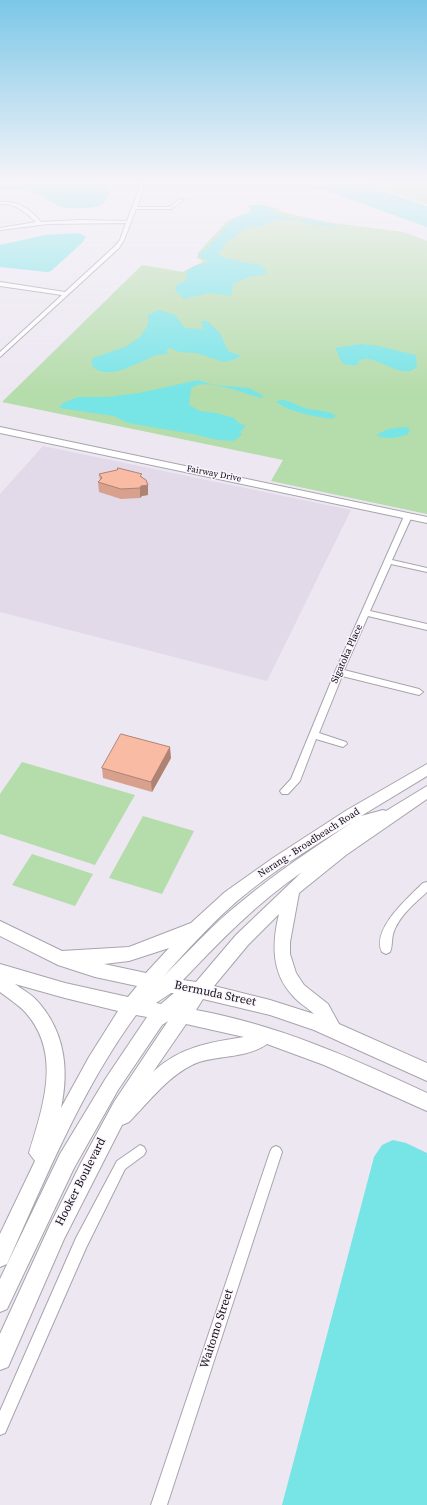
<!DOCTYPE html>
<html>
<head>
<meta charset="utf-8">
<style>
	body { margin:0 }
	canvas { display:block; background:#ece7f1 }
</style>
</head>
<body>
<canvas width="427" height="1505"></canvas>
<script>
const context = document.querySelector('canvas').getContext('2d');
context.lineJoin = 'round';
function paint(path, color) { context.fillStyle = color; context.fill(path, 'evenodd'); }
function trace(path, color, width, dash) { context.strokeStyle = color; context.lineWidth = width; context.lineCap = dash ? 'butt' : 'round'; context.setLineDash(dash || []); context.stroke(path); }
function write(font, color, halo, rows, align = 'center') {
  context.font = font + ' "Source Serif 4",serif'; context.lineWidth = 3; context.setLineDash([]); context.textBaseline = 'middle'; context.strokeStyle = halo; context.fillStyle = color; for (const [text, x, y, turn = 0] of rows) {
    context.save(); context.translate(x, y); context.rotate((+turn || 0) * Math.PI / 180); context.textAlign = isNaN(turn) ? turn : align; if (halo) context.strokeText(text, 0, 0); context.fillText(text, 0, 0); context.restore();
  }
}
const built = new Path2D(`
	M43,446l308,64 -84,171 -267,-69v-118z`);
const green = new Path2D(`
	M361,182h66v22z
	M248,205h16l16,4 -3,2 49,11 78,10 23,9v273l-156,-33 12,-21 -281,-58 140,-137 41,7c7,-5 16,-7 20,-11l-6,-3 1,-5 29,-32 23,-9z
	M22,762l113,33 -40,70 -95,-31v-40z
	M143,816l51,15 -32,63 -53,-16z
	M32,854l61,20 -18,32 -63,-21z`);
const water = new Path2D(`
	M0,182h106l5,7c-3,5 -5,13 -9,16 -7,4 -33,4 -40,2 -10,-3 -18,-11 -28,-14 -11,-4 -23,-4 -34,-3z
	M314,182h44l69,24v21l-89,-32z
	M252,205h11l18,11 18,4 9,-1 36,8 -30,-2 -19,-5h-19l-14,6 -17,2 -20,16 -2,2 1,3 -5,2 -1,3c4,4 36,11 41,10l7,6v4l-17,3 -16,7 -2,12 -22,-3 -26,6 -2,-4 -5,-3 -1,-3 3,-5 8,-3 1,-10 7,-5 15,-4 -10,-5 1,-4 10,-7 1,-3 23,-25 18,-6 -2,-5z
	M79,233l7,4 -4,6 -31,28 -4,1 -47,-5v-22l45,-10z
	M159,310l16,5 10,13 18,1 -2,-8h6l13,12 8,18 13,5 -5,3 -12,3 -28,-9 -17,-1 -9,-4 -4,3 3,2c-5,2 -10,1 -15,3 -18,7 -42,24 -60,12l-3,-6 2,-4 32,-11 15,-10 8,-12v-10z
	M361,344l17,2 38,9 1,11c-13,18 -45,-16 -58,-5l-2,4c-19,2 -15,-6 -22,-17z
	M198,380l16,5 35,3 13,7 1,3c-14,-2 -61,-23 -72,-9l-2,16 11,6 16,2 18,5 6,6 5,1v2l-5,5 2,3 -9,6 -15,-1 -25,-6 -65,-11 -14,-7 -55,-8 4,-5 15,-6h29l32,-4z
	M281,400c9,0 17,7 27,9 9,2 21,1 28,7l-4,3c-18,-3 -40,-6 -56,-17z
	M404,427l6,1 -2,6c-7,4 -25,6 -32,1l12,-6z
	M393,1140l13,3 21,10v352h-145l92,-348 8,-12z`);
const street = new Path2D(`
	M138,182h4l1,7 -6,18h33l10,-8 4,1 -13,9h-35l-12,31 -5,8 -119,109v-5l62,-57 -62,-9v-4l65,10 50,-46 5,-6 6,-17 -78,1 -48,6v-2l36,-6c-11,-10 -20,-19 -36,-18v-2c18,-2 30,7 41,20l39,-2 47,1 12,-32z
	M405,514h3l4,2 -20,44 35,8v4l-36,-8 -21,47 57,13v6l-59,-14 -24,54 75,19 4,3 -4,3 -77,-19 -23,57 27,9 1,2 -4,3 -27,-8 -16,42 -12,13h-6l-2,-3 11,-12 44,-107z
	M427,882v10c-12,11 -27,23 -33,39 -3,7 -1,15 -4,21l-4,2 -4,-2c-11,-23 27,-55 41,-69z
	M140,1145l4,2 2,4 -2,4 -19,14 -39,79 -81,185 -5,2v-24l76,-173 41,-77z
	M276,1146l4,2 2,4 -115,353h-16l119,-353 2,-4z`);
const secondary = new Path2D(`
	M0,427l427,90v6l-427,-90z`);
const primary = new Path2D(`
	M427,764v12l-66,40 22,-6 3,1 41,-25v13l-81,56 -47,38 -9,49v12l6,19 8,12 24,19 11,20 88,39v18l-113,-51 -44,-15 -67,-16 -7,11c82,15 154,47 231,83v18l-103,-46 -57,-21c-20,14 -45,11 -68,18 -28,10 -50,40 -70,60l-7,3 -58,114 -56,128 -8,3v-36l50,-109 31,-62 33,-61 54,-81 -6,4 -44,65 -44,78 -67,141 -7,3v-33l60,-125 46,-76 41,-61 -11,-2c-55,75 -91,165 -129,249l-7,3v-33l35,-73 -6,-8c14,-46 33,-99 -3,-140 -7,-8 -17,-14 -26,-21v-28l65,19 63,14 9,-11 -42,-9 -37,-12 -58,-29v-15l62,30 67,-4 62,-24 34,-31 48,-34 74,-48zM354,821c-39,26 -77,51 -113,81 -28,22 -52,49 -77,74 23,-26 46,-51 72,-74 36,-31 78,-56 118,-81zM302,872l-66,63 -40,47 -13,-2c37,-39 74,-77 119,-108zM279,914c-7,29 -8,59 14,82 6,7 15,12 21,18l-44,-14 -56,-14 34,-41zM169,948l-23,25 -42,-9 25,-3zM15,984l50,14 53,13 -29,46 -28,51c8,-38 4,-75 -22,-105 -6,-8 -16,-13 -24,-19zM171,993h3l-13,11 -5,-1zM186,1024l58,13c-33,5 -65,10 -91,35z`);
const wall = new Path2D(`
	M99,474l43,4 6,17 -6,1 -2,2 -19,1 -22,-7 -1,-10 2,-1z
	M171,758l-19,34 -49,-14 -1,-10z`);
const shadedWall = new Path2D(`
	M148,485v10l-6,1 -2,2v-10l1,-2z
	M170,747l1,11 -19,34 -1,-10z`);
const building = new Path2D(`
	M118,468l24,6 -2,2 6,4 2,5 -7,1 -1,2 -19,1 -23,-7 4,-4 -3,-4 18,-4z
	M121,734l49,13 -19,35 -49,-14z`);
const farStreetnames = [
	["Fairway Drive",214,474,11]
];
const streetNames = [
	["Sigatoka Place",347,654,-66],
	["Nerang - Broadbeach Road",309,843,-33]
];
const nearStreetnames = [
	["Bermuda Street",215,994,12],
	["Hooker Boulevard",81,1182,-63],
	["Waitomo Street",217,1329,-72]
];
paint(built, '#e2d9e9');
paint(green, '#b5dcab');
paint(water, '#77e4e6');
trace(street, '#a8a4ad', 2);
trace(secondary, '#a8a4ad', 2);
trace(primary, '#a8a4ad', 2);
paint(street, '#fff');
paint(secondary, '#fff');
paint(primary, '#fff');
paint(wall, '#d7a18d');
paint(shadedWall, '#af8373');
paint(building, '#fabba4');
trace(building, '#af8373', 1);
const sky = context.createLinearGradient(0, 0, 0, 393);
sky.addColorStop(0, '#7bc7e7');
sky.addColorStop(0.46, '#f6f4f9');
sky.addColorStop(1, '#f6f4f900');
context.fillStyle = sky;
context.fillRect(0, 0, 427, 393);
write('9px', '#100e11', '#faf5fe', farStreetnames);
write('10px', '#100e11', '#faf5fe', streetNames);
write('12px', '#100e11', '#faf5fe', nearStreetnames);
</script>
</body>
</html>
